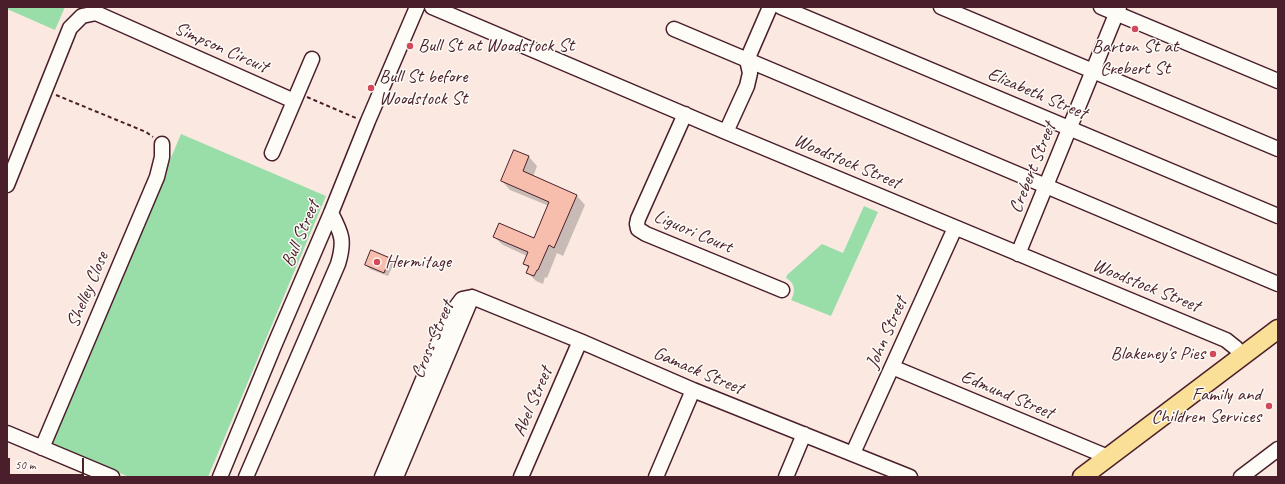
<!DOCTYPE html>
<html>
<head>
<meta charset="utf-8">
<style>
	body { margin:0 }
	#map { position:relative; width:1285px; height:484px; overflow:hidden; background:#fbe9e1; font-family:Caveat,sans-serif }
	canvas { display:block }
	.frame { position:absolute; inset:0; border:8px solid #4a1f2b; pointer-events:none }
	.scale { position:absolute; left:8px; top:458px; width:76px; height:18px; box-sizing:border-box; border:2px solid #4a1f2b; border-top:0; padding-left:5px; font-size:12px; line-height:14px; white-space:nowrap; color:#4a1f2b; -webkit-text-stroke:3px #fdfcf7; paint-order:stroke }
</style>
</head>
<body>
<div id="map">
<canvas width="1285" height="484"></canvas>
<div class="frame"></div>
<div class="scale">50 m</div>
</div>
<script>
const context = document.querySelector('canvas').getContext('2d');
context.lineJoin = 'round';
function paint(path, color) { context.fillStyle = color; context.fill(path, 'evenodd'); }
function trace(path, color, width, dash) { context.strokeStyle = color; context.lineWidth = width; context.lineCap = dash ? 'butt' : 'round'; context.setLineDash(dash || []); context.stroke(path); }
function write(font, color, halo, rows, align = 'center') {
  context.font = font + ' Caveat,sans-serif'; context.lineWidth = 3; context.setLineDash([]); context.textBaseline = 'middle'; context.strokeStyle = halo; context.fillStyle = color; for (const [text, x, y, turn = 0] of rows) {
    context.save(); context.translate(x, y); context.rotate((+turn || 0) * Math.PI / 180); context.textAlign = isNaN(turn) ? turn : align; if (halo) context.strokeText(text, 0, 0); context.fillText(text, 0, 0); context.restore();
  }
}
const green = new Path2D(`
	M7,7h58l-10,23 -48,-21z
	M181,134l145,62 -118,281h-79l-79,-33z
	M864,206l14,6 -47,104 -40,-16c5,-9 4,-17 -5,-22l1,-3 35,-31 21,9z`);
const shadow = new Path2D(`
	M515,151l14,6 8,9 -4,11 44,19 8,9 -22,51 -6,-3 -10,25 -2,-1 -2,7 -7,-3 -8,-8 1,-4 -5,-6 3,-7 -24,-11 -9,-8 40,2 15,-33 -39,-16 -8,-9z
	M389,259l5,4 -6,13 -18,-7 -4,-4z`);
const building = new Path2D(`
	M514,150l15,6 -6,15 54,24 -23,53 -5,-3 -11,25h-1l-3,6 -8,-3 3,-7 -6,-2 5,-12 -35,-15 6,-14 35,15 15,-36 -48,-21z
	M371,250l19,8 -6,15 -19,-8z`);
const path = new Path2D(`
	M56,95l90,37 7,5
	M307,97l49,21`);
const minor = new Path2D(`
	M432,7l294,125 500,208 10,8 7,8
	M781,7l497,209
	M941,7l337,142
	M1101,7l177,74
	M674,29l604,255
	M685,114l-47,105 -1,5 1,5 8,5 136,56
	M726,132l21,-46 3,-13 -3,-13 23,-53
	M272,153l40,-94
	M7,185l63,-157 12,-12 14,-3 198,88
	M1018,254l101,-247
	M892,367l216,90
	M7,433l105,44
	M42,448l115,-271 5,-20v-13
	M853,453l102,-225
	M220,477l54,-131 57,-133 37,-92 49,-114
	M246,477l92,-213c7,-23 4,-30 -7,-51
	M382,477l68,-162 12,-16 10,-2 108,44 113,49 217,87
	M396,477l76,-180
	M521,477l59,-136
	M656,477l37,-87
	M786,477l18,-43
	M1241,477l37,-28`);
const major = new Path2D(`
	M1082,477l196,-148`);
const markers = [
	[1135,29,4,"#d1495b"],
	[410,46,4,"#d1495b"],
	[371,88,4,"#d1495b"],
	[377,262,4,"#d1495b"],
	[1213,354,4,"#d1495b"],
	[1269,406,4,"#d1495b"]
];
const poiNames = [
	["Bull St at Woodstock St",418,46],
	["Barton St at",1135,47,"center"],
	["Crebert St",1135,69,"center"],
	["Bull St before",379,77],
	["Woodstock St",379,99],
	["Hermitage",385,262],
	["Blakeney's Pies",1205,354,"right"],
	["Family and",1261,395,"right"],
	["Children Services",1261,417,"right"]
];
const streetNames = [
	["Simpson Circuit",221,48,24],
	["Elizabeth Street",1037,94,23],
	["Woodstock Street",847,162,23],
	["Crebert Street",1033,168,-68],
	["Liguori Court",693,232,23],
	["Bull Street",301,234,-67],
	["Woodstock Street",1146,286,22],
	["Shelley Close",88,290,-67],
	["John Street",887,333,-66],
	["Cross Street",433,340,-67],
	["Gamack Street",698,371,23],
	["Edmund Street",1007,395,23],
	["Abel Street",533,402,-67]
];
paint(green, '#99dda9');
paint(shadow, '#0003');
paint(building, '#f7bead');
trace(building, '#4a1f2b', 1);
trace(minor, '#4a1f2b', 17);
trace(major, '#4a1f2b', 21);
trace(path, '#4a1f2b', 2, [4, 3]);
trace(minor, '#fdfcf7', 14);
trace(major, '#fadf96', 18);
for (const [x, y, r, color] of markers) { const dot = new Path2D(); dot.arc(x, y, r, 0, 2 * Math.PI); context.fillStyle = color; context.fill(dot); trace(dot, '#fdfcf7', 1.5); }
write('19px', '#4a1f2b', '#fdfcf7', poiNames, 'left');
write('19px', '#4a1f2b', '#fdfcf7', streetNames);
</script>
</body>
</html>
